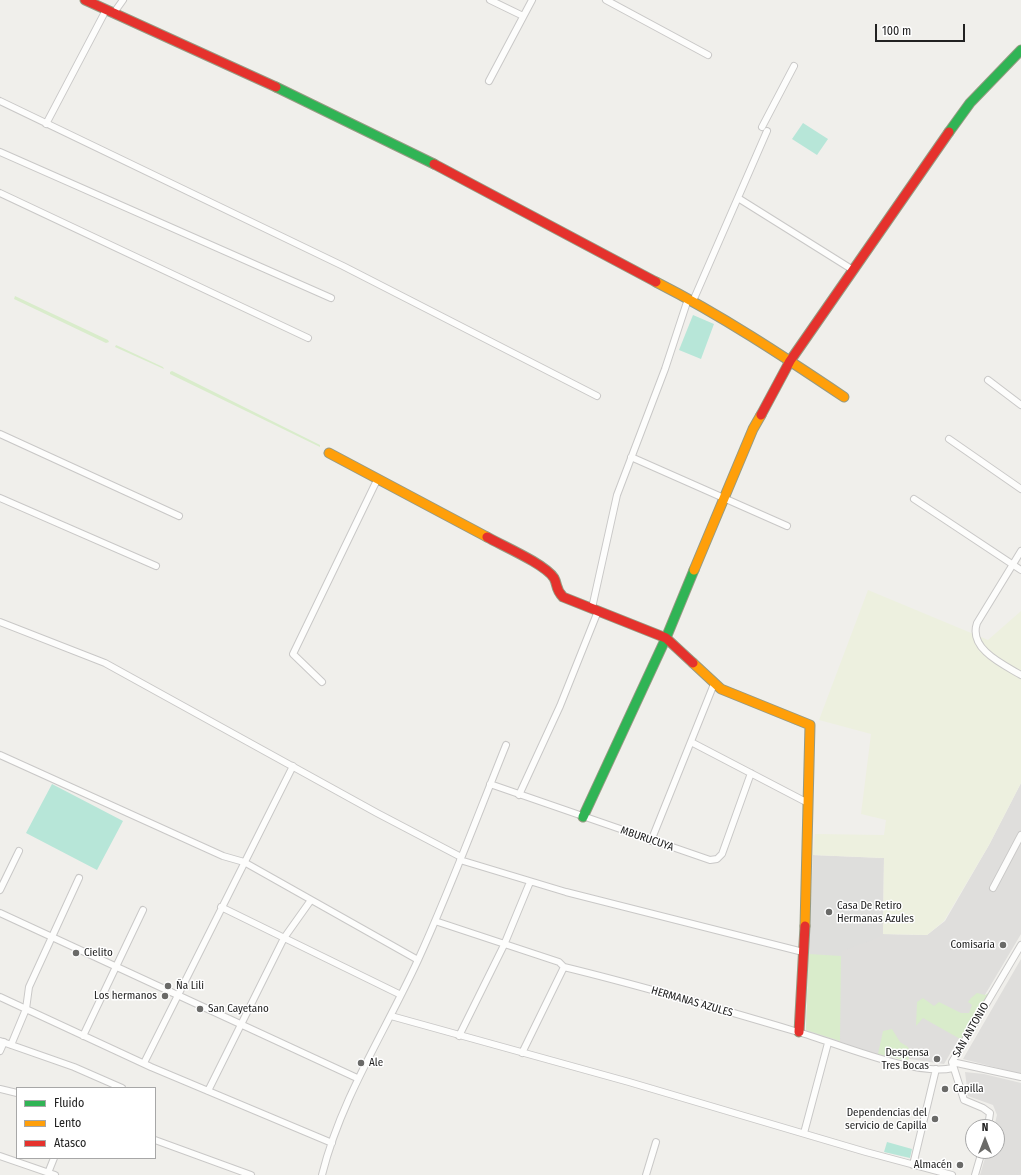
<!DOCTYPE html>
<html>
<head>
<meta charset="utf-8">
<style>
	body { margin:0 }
	#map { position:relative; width:1021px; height:1175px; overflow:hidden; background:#f0efeb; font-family:"Fira Sans Condensed",sans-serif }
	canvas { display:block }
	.legend { position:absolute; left:16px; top:1087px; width:140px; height:72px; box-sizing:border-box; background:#fff; border:1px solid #a7a7a7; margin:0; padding:5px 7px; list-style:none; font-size:12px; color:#222 }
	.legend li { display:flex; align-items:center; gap:8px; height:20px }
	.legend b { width:20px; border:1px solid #a7a7a7 }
	.north { position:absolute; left:965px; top:1119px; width:40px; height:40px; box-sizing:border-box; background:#fff; border:1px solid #a7a7a7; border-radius:50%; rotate:0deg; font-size:11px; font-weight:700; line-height:16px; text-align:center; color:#222 }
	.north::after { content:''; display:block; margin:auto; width:14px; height:18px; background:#6a6a68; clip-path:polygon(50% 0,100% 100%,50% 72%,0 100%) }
	.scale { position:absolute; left:875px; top:24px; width:90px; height:18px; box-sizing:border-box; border:2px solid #222; border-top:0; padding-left:5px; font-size:12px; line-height:14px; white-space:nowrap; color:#222; -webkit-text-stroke:3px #fff; paint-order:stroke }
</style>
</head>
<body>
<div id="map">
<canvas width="1021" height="1175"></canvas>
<ul class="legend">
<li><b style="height:5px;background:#30b455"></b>Fluido</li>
<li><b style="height:5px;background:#ff9f0a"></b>Lento</li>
<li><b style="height:5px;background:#e5322d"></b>Atasco</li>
</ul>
<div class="north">N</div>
<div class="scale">100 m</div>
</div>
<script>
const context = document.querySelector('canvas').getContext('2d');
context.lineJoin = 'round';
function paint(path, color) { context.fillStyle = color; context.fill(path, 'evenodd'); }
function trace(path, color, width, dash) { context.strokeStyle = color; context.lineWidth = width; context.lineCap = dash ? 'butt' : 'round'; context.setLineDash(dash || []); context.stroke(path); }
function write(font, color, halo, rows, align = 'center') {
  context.font = font + ' "Fira Sans Condensed",sans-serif'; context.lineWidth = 3; context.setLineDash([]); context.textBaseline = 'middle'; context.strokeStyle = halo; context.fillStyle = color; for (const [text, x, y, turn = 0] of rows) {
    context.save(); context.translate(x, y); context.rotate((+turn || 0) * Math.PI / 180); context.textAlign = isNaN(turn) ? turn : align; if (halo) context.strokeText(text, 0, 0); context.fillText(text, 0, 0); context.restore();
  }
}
const residential = new Path2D(`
	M1021,783v151l-77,130 -69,-10 -69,-22 7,-177 71,3 -1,76 44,1 18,-14 44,-76z
	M1021,959v115l-58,-15z
	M965,1072l19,2 37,9v92h-41l7,-24h10v-24h-3l3,-12 -4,-10 -25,-9z`);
const religious = new Path2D(`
	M813,856l68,4 -1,77 -38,14 -1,5 -1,85 -34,-11z`);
const farmland = new Path2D(`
	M868,590l120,50 33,-29v172l-32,62 -45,76 -17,14 -44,-1 1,-76 -71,-3 2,-21 69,1 2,-15 -25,-6 10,-80 -52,-14z`);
const grass = new Path2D(`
	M15,296l93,44 1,2 -3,1 -92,-44z
	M116,345l47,22 1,2 -49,-22z
	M172,371l148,74v2l-150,-73v-2z
	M809,954l32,2 -1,85 -34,-11z
	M990,992l-28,48 -39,-22 -7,8 1,-24 6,-4 11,8 5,-4 22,11h8l3,-8 -4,-3 3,-4 6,-5 8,2z
	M892,1029l8,13 8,5 2,6 -2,8 -30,-7 5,-23z`);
const pitch = new Path2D(`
	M803,123l25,16 -11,16 -25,-16z
	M693,315l21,9 -13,35 -22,-9z
	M52,784l71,37 -26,49 -71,-37z
	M887,1142l25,7 -2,9 -26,-6z`);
const street = new Path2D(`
	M490,0l33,16
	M606,0l102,55
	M113,14l10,-14
	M489,81l43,-81
	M0,101l343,165 254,130
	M46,124l60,-114
	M762,127l32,-61
	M0,152l331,146
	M0,193l308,145
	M738,198l115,72
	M693,301l74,-170
	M988,380l33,25
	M0,434l179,82
	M949,439l72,50
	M631,457l156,69
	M0,498l156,68
	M914,499l107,71
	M1021,551l-44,72c-9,26 27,42 44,52
	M592,608l25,-113 48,-126 23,-70
	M0,622l105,41 272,150 84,44
	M322,682l-29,-28 84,-174
	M691,742l117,61
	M0,755l223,101 21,6 174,98
	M490,784l220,76 7,-1 5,-5 29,-81
	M519,795l41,-89 38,-95
	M651,841l63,-157
	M460,860l106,32 237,60
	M993,888l28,-53
	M0,890l19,-39
	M221,907l180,88
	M0,913l357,165
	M435,921l124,41 5,5c78,19 157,42 234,65 39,11 117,45 155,36
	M0,997l151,70 181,76
	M391,1016l238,66 237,70 86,23
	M83,1036l60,-126
	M459,1036l45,-91 26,-63
	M0,1041l74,26 48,21
	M11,1045l15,-36 3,-22 50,-109
	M0,1051l4,-9
	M522,1053l42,-86
	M952,1062l69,15
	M144,1063l149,-297
	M0,1089l17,4
	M208,1091l76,-153 27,-38
	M988,1127l2,-14 -7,-5 -19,-8 -12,-38 69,-117
	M804,1133l24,-90
	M155,1140l96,35
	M0,1156l55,19
	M913,1165l23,-96
	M48,1173l6,-15
	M322,1175c19,-77 63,-143 96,-215 32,-70 59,-143 88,-215
	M646,1175l10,-33
	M975,1175l7,-24`);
const fast = new Path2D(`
	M276,87l158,77
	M949,132l21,-29 51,-53
	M583,817l83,-179 28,-68`);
const slow = new Path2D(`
	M656,282c65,33 127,74 188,115
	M329,453l158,84
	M694,570l59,-141 8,-14
	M693,663l28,26 89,36 -5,201`);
const jam = new Path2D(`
	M85,0l191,87
	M434,164l222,118
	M761,415l29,-54 159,-229
	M487,537c16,9 58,27 67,41 4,7 1,11 9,19l103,41 27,25
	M799,1032l6,-106`);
const markers = [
	[829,912,4,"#6a6a68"],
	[1003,945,4,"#6a6a68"],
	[76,953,4,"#6a6a68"],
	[168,986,4,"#6a6a68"],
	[165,996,4,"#6a6a68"],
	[200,1009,4,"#6a6a68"],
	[937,1059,4,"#6a6a68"],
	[361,1063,4,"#6a6a68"],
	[945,1089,4,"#6a6a68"],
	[935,1119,4,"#6a6a68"],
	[960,1165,4,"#6a6a68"]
];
const streetNames = [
	["MBURUCUYA",647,839,19],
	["HERMANAS AZULES",692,1002,16],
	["SAN ANTONIO",971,1030,-60]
];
const poiNames = [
	["Casa De Retiro",837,906],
	["Hermanas Azules",837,919],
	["Comisaria",995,945,"right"],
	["Cielito",84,953],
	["Ña Lili",176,986],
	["Los hermanos",157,996,"right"],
	["San Cayetano",208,1009],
	["Despensa",929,1053,"right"],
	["Tres Bocas",929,1066,"right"],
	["Ale",369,1063],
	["Capilla",953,1089],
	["Dependencias del",927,1113,"right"],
	["servicio de Capilla",927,1126,"right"],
	["Almacén",952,1165,"right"]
];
paint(residential, '#dfdedc');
paint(religious, '#dededc');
paint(farmland, '#edf0df');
paint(grass, '#d9eccb');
paint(pitch, '#b7e6d8');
trace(street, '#c9c8c7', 8);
trace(fast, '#969a82', 11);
trace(slow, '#969a82', 11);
trace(jam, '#969a82', 11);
trace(street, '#fdfdfc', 6);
trace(fast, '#30b455', 9);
trace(slow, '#ff9f0a', 9);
trace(jam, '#e5322d', 9);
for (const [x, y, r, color] of markers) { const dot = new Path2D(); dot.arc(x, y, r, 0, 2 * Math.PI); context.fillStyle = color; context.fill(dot); trace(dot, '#fff', 1.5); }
write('11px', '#222', '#fff', streetNames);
write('11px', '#222', '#fff', poiNames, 'left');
</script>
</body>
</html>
